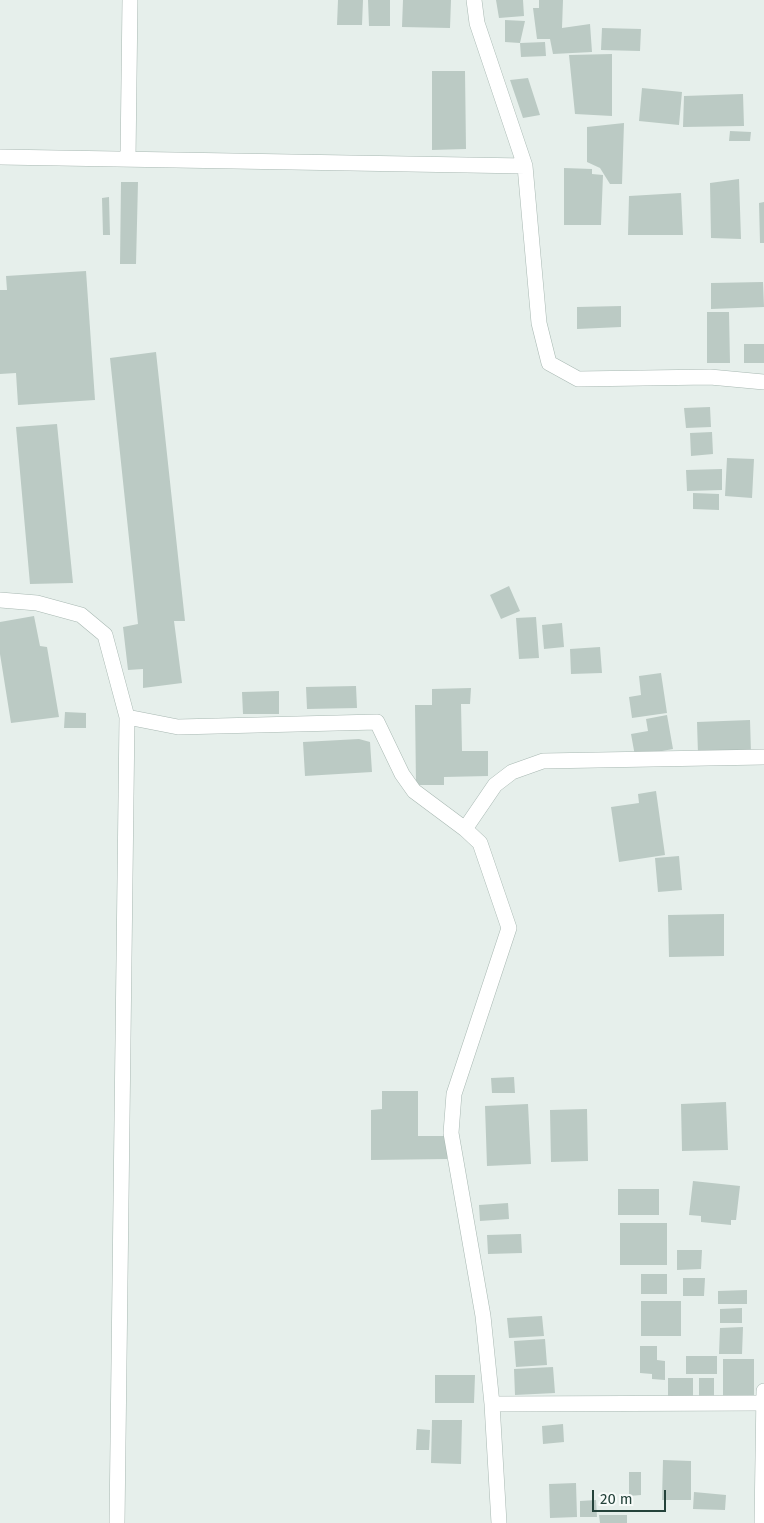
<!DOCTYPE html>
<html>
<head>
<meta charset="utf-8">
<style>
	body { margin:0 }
	#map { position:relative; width:764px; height:1523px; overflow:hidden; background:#e6efeb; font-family:"Fira Sans",sans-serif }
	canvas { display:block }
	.scale { position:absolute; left:592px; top:1490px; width:74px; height:22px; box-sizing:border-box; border:2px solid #24423a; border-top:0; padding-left:6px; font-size:15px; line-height:18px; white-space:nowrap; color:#24423a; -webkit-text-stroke:4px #f7fbf9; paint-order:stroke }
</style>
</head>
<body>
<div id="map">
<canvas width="764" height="1523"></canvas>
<div class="scale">20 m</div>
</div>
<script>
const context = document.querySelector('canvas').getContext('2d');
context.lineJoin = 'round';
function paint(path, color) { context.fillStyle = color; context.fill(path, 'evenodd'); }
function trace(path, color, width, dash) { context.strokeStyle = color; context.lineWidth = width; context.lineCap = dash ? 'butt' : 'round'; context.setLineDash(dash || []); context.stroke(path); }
const building = new Path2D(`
	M338,0h25l-1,25h-25z
	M368,0h22v26h-21z
	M403,0h48l-1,28 -48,-1z
	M496,0h27l1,16 -25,2z
	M539,0h24l-1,28 28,-4 2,28 -39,2 -3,-15h-13l-4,-31h6z
	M505,20l20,1 -5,22 -15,-1z
	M602,28l39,1 -1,22 -39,-1z
	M545,42l1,14 -25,1 -1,-14z
	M612,54v62l-37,-2 -6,-59z
	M432,71h33l1,78 -34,1z
	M528,78l12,37 -17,3 -13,-38z
	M642,88l40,4 -3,33 -40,-4z
	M743,94l1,32 -61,1 1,-31z
	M624,123l-2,61h-12l-10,-16 -13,-6v-35z
	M730,131l21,1 -1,9h-21z
	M564,168l28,1v5l11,1 -2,50h-37z
	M739,179l2,60 -30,-1 -1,-55z
	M121,182h17l-2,82h-16z
	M681,193l2,42h-55l1,-39z
	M109,197l1,38h-7l-1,-37z
	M764,202v41h-4l-1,-40z
	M86,271l9,129 -77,5 -2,-32 -16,1v-84h7l-1,-14z
	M763,282l1,25 -53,2v-26z
	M621,306v21l-44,2v-22z
	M707,312h22l1,51h-23z
	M744,344h20v19h-20z
	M156,352l29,269h-11l8,62 -39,5v-19l-15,1 -5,-43 15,-3 -28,-266z
	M710,407l1,20 -25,1 -2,-20z
	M57,424l16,159 -43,1 -14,-157z
	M712,432l1,22 -22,2 -1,-23z
	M727,458l27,1 -2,39 -27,-2z
	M722,469v21l-35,1 -1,-21z
	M693,493l26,1v16l-26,-1z
	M509,586l11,25 -19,8 -11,-24z
	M34,616l6,30 7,1 12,70 -48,6 -11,-69v-32z
	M536,617l3,41 -20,1 -3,-41z
	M562,623l2,24 -20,2 -2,-24z
	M600,647l2,26 -31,1 -1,-25z
	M661,673l6,40 -35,5 -3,-21 12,-2 -2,-19z
	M356,686l1,22 -50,1 -1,-22z
	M471,688l-1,16h-9l1,47h26v25l-44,1v8h-28l-1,-80h17v-16z
	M279,691v23h-36l-1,-22z
	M65,712l21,1v15h-22z
	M667,715l6,34 -38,7 -4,-22 17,-3 -2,-12z
	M750,720l1,33 -53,1 -1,-32z
	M359,739l11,3 2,30 -67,4 -2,-34z
	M656,791l9,64 -46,7 -8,-55 28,-4 -1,-9z
	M679,856l3,34 -24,2 -3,-34z
	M724,914v42l-55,1 -1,-42z
	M514,1077l1,16h-23l-1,-15z
	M382,1091h36v45h29v23l-76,1v-50l11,-1z
	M726,1102l2,48 -46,1 -1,-47z
	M528,1104l3,60 -44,2 -2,-60z
	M587,1109l1,52 -37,1 -1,-52z
	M693,1181l47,5 -4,34h-5v5l-30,-3v-6l-12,-1z
	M618,1189h41v26h-41z
	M508,1203l1,16 -29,2 -1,-16z
	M620,1223h47v42h-47z
	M521,1234l1,19 -34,1 -1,-19z
	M677,1250h25l-1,19 -24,1z
	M641,1274h26v20h-26z
	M683,1278h22l-1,18h-21z
	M747,1290v14h-29v-13z
	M641,1301h40v35h-40z
	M742,1308v15h-22v-14z
	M542,1316l2,20 -35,2 -2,-20z
	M743,1327l-1,27h-23l1,-26z
	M545,1339l2,26 -31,2 -2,-26z
	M640,1346h17v14l8,1v19l-13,-1v-5l-12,-1z
	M686,1356h31v18h-31z
	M723,1359h31v37h-31z
	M553,1367l2,26 -40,2 -1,-26z
	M435,1375h40l-1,28h-39z
	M668,1378h25v18h-25z
	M699,1378h15v20h-15z
	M432,1420h30l-1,44 -30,-1z
	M563,1424l1,18 -21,2 -1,-18z
	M417,1429l13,1 -1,20h-13z
	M663,1460l28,1v39h-29z
	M629,1472h12v23l-12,1z
	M576,1483l1,34 -27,1 -1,-34z
	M694,1492l32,3 -1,15 -32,-1z
	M596,1500l1,17h-17v-16z
	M599,1515h28v8h-27z`);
const minor = new Path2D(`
	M474,0l3,23 48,143 14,157 10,40 29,16 132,-2 54,5
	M0,157l525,9
	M128,159l2,-159
	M0,600l37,3 44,12 24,20 22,82 -10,806
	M127,717l51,10 199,-5 25,52 12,17 51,38 30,-44 17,-13 31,-11 221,-4
	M465,829l15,14 29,85 -55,166 -3,39 32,183 9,88 7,119
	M492,1404l272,-1`);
const tertiary = new Path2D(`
	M762,1523l2,-132`);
paint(building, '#bbcac4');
trace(minor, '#a8b8b2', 16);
trace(tertiary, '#a8b8b2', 16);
trace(minor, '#fff', 15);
trace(tertiary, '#fff', 15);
</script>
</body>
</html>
